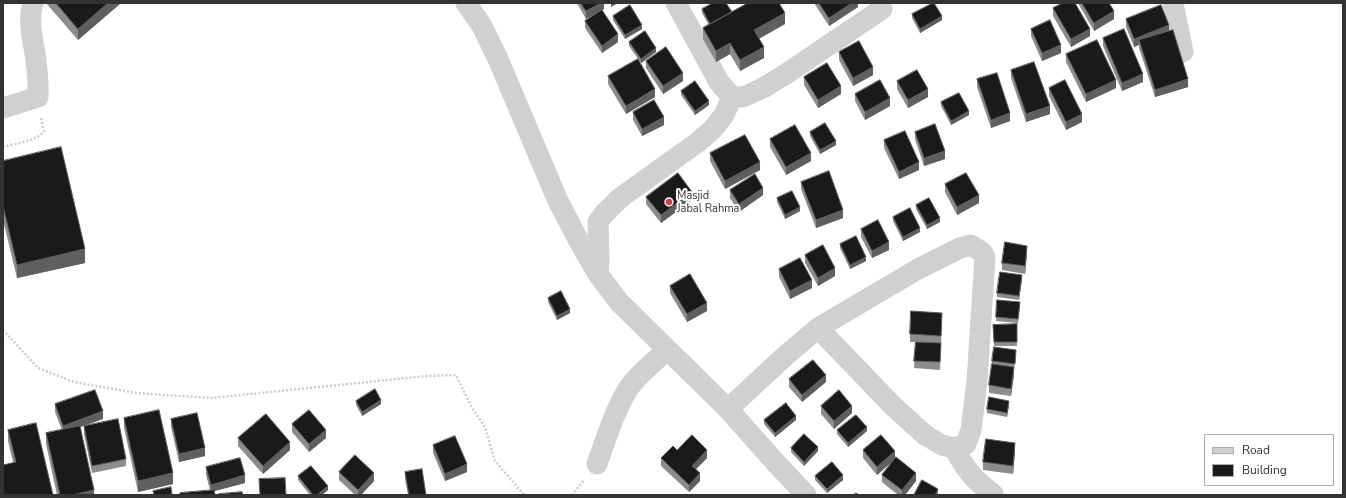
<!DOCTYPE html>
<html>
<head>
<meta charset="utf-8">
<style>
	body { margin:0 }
	#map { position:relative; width:1346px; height:498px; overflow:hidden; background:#fff; font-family:"Nunito Sans",sans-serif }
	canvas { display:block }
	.frame { position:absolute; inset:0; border:4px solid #333; pointer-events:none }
	.legend { position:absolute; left:1204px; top:434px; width:130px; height:52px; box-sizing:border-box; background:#fff; border:1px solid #adadad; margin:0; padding:5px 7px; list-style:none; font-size:12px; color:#333 }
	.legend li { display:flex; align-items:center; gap:8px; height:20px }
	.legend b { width:20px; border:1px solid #adadad }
</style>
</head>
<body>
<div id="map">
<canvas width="1346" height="498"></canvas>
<div class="frame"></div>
<ul class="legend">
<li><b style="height:5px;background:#d0d0d0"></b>Road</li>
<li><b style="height:11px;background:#1a1a1a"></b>Building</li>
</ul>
</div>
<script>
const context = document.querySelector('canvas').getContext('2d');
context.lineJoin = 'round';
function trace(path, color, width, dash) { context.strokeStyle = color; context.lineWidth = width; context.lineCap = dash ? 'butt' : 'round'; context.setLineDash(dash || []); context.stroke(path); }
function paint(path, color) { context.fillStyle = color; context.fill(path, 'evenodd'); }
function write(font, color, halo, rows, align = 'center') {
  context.font = font + ' "Nunito Sans",sans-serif'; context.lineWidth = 4; context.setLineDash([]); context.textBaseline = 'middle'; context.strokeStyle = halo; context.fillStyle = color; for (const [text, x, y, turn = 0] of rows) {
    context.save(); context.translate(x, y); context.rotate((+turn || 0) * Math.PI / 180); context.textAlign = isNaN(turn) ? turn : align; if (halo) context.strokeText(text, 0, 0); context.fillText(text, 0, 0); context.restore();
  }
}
const path = new Path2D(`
	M3,147c12,-4 33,-5 41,-16l-3,-13
	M3,330l35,38 36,14 62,11 76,5 214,-22 30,-1 16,33 13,19 10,34 29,34
	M572,495l12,-15`);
const street = new Path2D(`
	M466,3l16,23 16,33 60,142 22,42 18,31 21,28 109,107 47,53 31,33
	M676,3l43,79 13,15h11l20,-9 23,-14 96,-65
	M1173,3l10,49
	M3,108l35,-11c1,-14 -1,-29 -3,-44 -3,-15 -7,-35 -2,-50
	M598,274l1,-15 -1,-37 6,-8 16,-16 78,-56 14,-12 12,-15 8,-18
	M728,409l56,-52 34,-29 100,-59 42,-21 11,-3 11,7 3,5 -8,124 -6,49 -5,14 -12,4 -12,-3 -17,-10 -32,-29 -75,-78
	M954,448c11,21 20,32 39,46
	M597,464c9,-25 17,-52 31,-75 10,-15 26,-27 39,-39`);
const wall = new Path2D(`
	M46,3h75l-43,37z
	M577,3h27v6l-2,1 16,32 -16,11 -17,-25v-7l10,-7 -9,5z
	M814,3h44v4l-29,19z
	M1078,3h31l5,16 -20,12z
	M1053,8l37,28 -19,11 -18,-31z
	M702,9l30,3 53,12 -26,15 5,19 -24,13 -10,-17 -14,8 -13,-23v-11l6,-3 -7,-12z
	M912,14l30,6 -22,13 -8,-15z
	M613,16l29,13 -17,10 -12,-19z
	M1126,19l43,12 19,56 -33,10 -16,-49v-3l-5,2 -8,-20z
	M1031,29l30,24 -19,8 -11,-25z
	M1103,38l40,44 -21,9 -19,-45z
	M629,42l27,10 -15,11 -12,-17z
	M839,52l34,23 -20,11 -14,-26z
	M1066,54l50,34 -30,14 -20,-40z
	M646,61l37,20 -20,13 -17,-26z
	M1011,70l39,44 -24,8 -15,-44z
	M608,76l47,21 -29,17 -18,-30z
	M804,77l37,17 -23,14 -14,-23z
	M977,79l33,42 -19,7 -14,-41z
	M897,81l31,16 -20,11 -11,-19z
	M1049,88l33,34 -16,8 -17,-34z
	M681,91l28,14 -14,10 -14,-20z
	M855,94l35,12 -25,14 -10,-19z
	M941,102l28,13 -18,10 -10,-19z
	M633,112l31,13 -22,11 -9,-16z
	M810,132l26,13 -16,9 -10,-18z
	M915,132l30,27 -21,7 -9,-27z
	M770,139l41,22 -25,14 -16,-28z
	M884,140l35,30 -20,9 -15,-31z
	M710,153l50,17 -35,19 -15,-28z
	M3,161l82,102 -68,15 -14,-58z
	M801,182l42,36 -27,10 -15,-39z
	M945,184l34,19 -22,12 -12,-23z
	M730,190l33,5 -24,17 -9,-14z
	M646,197l46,3 -31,23 -15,-19z
	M777,198l23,13 -15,8 -8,-17z
	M916,205l24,17 -13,7 -11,-20z
	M893,217l27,15 -17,9 -10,-20z
	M861,229l28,21 -17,8 -11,-21z
	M840,244l26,17 -16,8 -10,-21z
	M1027,254l-2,20 -23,-4v-7z
	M805,255l30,21 -17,10 -13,-23z
	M779,269l33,19 -22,11 -11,-22z
	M1022,279l-3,21 -22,-3v-4z
	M670,286l37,25 -20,11 -17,-29z
	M548,298l22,15 -13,7 -9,-18z
	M997,300l23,6 -2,17 -22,-2z
	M942,321l-2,49 -26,-2 1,-26h-5v-8z
	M1017,324v22h-23l-1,-21z
	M1016,354l-2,14v6l-3,22 -22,-3v-8l3,-24z
	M789,379l37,3 -24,20 -13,-15z
	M356,401l25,3 -19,12 -6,-11z
	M55,404l48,15 -23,8 14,68h-37l-11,-51v-11l16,-3 -7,-18z
	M1009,405l-2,12 -20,-4v-4z
	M821,406l31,7 -18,16 -13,-15z
	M124,418l49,66 -35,8 -14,-64z
	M171,419l34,37 -26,6 -8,-35z
	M764,420h32l-21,17 -11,-13z
	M292,424l34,14 -17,14 -17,-20z
	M84,426l42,33v7l-34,7 -8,-39z
	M8,430l45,65 -40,-33 -5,-21z
	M837,430l30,1 -19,16 -11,-13z
	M238,438l52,12 -27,24 -25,-28z
	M433,445l34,27 -22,9 -12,-28z
	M791,448l27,3 -14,15 -13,-14z
	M677,450l30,8 -11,11 4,12 -11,11 -28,-26v-8z
	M863,450l32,8 21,23 -11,14h-7l-16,-13v-7l11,-14 -16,14 -14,-17z
	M1015,450l-2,24 -30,-4v-8z
	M206,467l39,16 -31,8 -4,-1 -4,-15z
	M339,472l35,9 -13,14h-6l-16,-15z
	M405,472l21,23h-18l-3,-16z
	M298,476l30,14 -6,5h-12l-12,-15z
	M815,476l28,4 -16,13 -12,-13z`);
const shadedWall = new Path2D(`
	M108,3h13l-43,37v-11z
	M601,3h3v6l-18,10v-8z
	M611,3h7l-7,4z
	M852,3h6v4l-29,19v-8z
	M1114,11v8l-20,12v-8z
	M785,13v11l-31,17v-11z
	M942,16v4l-22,13v-4z
	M642,25v4l-17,10v-4z
	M1169,25v7l-30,8v5l-5,2v-8z
	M1090,29v7l-19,11v-8z
	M618,34v8l-16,11v-7z
	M730,43v11l-14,8v-11z
	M1061,45v8l-19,8v-8z
	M764,47v11l-24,13v-11z
	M656,48v4l-15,11v-4z
	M873,67v8l-20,11v-8z
	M683,73v8l-20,13v-8z
	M1143,74v8l-21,9v-8z
	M1188,79v8l-33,10v-7z
	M1116,80v8l-30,14v-8z
	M841,86v8l-23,14v-8z
	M655,89v8l-29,17v-8z
	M928,89v8l-20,11v-8z
	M890,98v8l-25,14v-8z
	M709,101v4l-14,10v-4z
	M1050,106v8l-24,8v-8z
	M969,111v4l-18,10v-4z
	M1010,113v8l-19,7v-8z
	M1082,114v8l-16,8v-8z
	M664,117v8l-22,11v-7z
	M836,141v4l-16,9v-4z
	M945,151v8l-21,7v-8z
	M811,153v8l-25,14v-8z
	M760,162v8l-35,19v-8z
	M919,162v8l-20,9v-7z
	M763,188v7l-24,17v-8z
	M692,192v8l-31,23v-8z
	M979,195v8l-22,12v-8z
	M800,207v4l-15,8v-4z
	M843,210v8l-27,10v-8z
	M940,218v4l-13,7v-4z
	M920,228v4l-17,9v-4z
	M889,242v8l-17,8v-7z
	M1027,246v8l-2,20v-8z
	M85,249v14l-68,15v-13z
	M866,257v4l-16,8v-4z
	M835,268v8l-17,10v-8z
	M1022,275v4l-3,21v-4z
	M812,280v8l-22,11v-8z
	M707,303v8l-20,11v-8z
	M570,309v4l-13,7v-4z
	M1014,367v7l-3,22v-7z
	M826,375v7l-24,20v-7z
	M381,400v4l-19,12v-4z
	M1009,401v4l-2,12v-4z
	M852,406v7l-18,16v-8z
	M103,411v8l-40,14v-7z
	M796,416v4l-21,17v-4z
	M867,427v4l-19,16v-4z
	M326,430v8l-17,14v-8z
	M290,442v8l-27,24v-8z
	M1015,443v7l-2,24v-8z
	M818,447v4l-14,15v-4z
	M205,448v8l-26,6v-8z
	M707,450v8l-15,15v-7z
	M895,451v8l-18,16v-8z
	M467,464v8l-22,9v-7z
	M173,473v11l-35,8v-11z
	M374,473v8l-13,14h-3v-5z
	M700,473v8l-11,11v-7z
	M916,473v8l-11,14h-3v-5z
	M245,475v8l-34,9v-7z
	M843,475v5l-16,13v-4z
	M328,486v4l-6,5h-5z
	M938,489v4l-1,2h-2z
	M94,490v5h-22z`);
const building = new Path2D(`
	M56,3h52l-30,26z
	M581,3h20l-15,8z
	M713,3h13l6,9 -22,12 -8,-15z
	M748,3h31l6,10 -31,17 10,17 -24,13 -10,-17 -14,8 -13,-23z
	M819,3h33l-23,15z
	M933,3h1l8,13 -22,13 -8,-15z
	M1063,3h12l15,26 -19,10 -18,-31z
	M1082,3h27l5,8 -20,12z
	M630,5l12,20 -17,10 -12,-19z
	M1161,5l8,20 -35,14 -8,-20z
	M602,10l16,24 -16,12 -17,-25z
	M1050,20l11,25 -19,8 -11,-24z
	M1124,29l19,45 -21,9 -19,-45z
	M1173,30l15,49 -33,11 -16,-50z
	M645,31l11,17 -15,11 -12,-17z
	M1097,40l19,40 -30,14 -20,-40z
	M859,41l14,26 -20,11 -14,-26z
	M666,47l17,26 -20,13 -17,-25z
	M638,59l17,30 -29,17 -18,-30z
	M1034,62l16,44 -24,8 -15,-44z
	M827,63l14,23 -23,14 -14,-23z
	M917,70l11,19 -20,11 -11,-19z
	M997,73l13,40 -19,7 -14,-41z
	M880,80l10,18 -25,14 -10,-18z
	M1065,80l17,34 -16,8 -17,-34z
	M695,81l14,20 -14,10 -14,-20z
	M959,93l10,18 -18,10 -10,-19z
	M654,100l10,17 -22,12 -9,-17z
	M825,123l11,18 -16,9 -10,-18z
	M935,124l10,27 -21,7 -9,-26z
	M795,125l16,28 -25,14 -16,-28z
	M905,131l14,31 -20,10 -15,-32z
	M745,135l15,27 -35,19 -15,-28z
	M61,147l24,102 -68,16 -14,-59v-45z
	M829,171l14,39 -27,10 -15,-38z
	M678,173l14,19 -31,23 -15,-18z
	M966,173l13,22 -22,12 -12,-23z
	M755,174l8,14 -24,16 -9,-14z
	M792,191l8,16 -15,8 -8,-17z
	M929,198l11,20 -13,7 -11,-20z
	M910,208l10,20 -17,9 -10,-20z
	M878,220l11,22 -17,9 -11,-22z
	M856,236l10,21 -16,8 -10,-21z
	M1005,242l22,4 -2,20 -23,-3z
	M823,245l12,23 -17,10 -13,-23z
	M800,258l12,22 -22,11 -11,-22z
	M1000,272l22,3 -3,21 -22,-3z
	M690,274l17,29 -20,11 -17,-28z
	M561,291l9,18 -13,7 -9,-18z
	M997,300l23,2 -2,17 -22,-2z
	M911,311l31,2 -1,23 -31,-2z
	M1017,324v18h-23l-1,-17z
	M916,342l25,1 -1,19 -26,-1z
	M994,347l22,3 -1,14 -23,-3z
	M813,360l13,15 -24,20 -13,-16z
	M992,364l22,3 -3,22 -22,-4z
	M375,389l6,11 -19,12 -6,-11z
	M95,390l8,21 -40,15 -8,-22z
	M839,390l13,16 -18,15 -13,-15z
	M989,397l20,4 -2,12 -20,-4z
	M786,403l10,13 -21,17 -11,-13z
	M159,410l14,63 -35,8 -14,-63z
	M309,410l17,20 -17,14 -17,-20z
	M197,413l8,35 -26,6 -8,-35z
	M266,414l24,28 -27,24 -25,-28z
	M856,415l11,12 -19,16 -11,-13z
	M118,419l8,40 -34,7 -8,-40z
	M36,423l17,72h-50v-30l13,-3 -8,-32z
	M80,426l14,64 -22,5h-12l-14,-62z
	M804,434l14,13 -14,15 -13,-14z
	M692,435l15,15 -15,16 8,7 -11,12 -28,-27 12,-12 4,4z
	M881,435l14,16 -18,16 -14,-17z
	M455,436l12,28 -22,10 -12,-29z
	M986,439l29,4 -2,23 -30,-4z
	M355,455l19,18 -16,17 -19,-18z
	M896,457l20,16 -14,17 -20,-15z
	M240,458l5,17 -34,10 -5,-18z
	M832,462l11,13 -16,14 -12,-13z
	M311,466l17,20 -11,9h-4l-15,-19z
	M422,469l4,26h-17l-4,-23z
	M285,478l1,17h-26l-1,-16z
	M922,480l16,9 -3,6h-21z
	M171,487l1,8h-18l-1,-4z
	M214,490l1,5h-35v-2z
	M242,492l1,3h-23l-1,-1z
	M856,493l3,2h-5z`);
const markers = [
	[669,202,4,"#e63946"]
];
const poiNames = [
	["Masjid",677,196],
	["Jabal Rahma",677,209]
];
trace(path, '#cdcdcd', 2.5, [2, 2]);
trace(street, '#d0d0d0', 21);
paint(wall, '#8c8c8c');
paint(shadedWall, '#5f5f5f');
paint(building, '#1a1a1a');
trace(building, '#5f5f5f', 1);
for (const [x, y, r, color] of markers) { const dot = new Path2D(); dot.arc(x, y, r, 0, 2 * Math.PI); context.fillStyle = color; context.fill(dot); trace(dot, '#fff', 1.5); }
write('11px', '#333', '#fff', poiNames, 'left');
</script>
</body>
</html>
